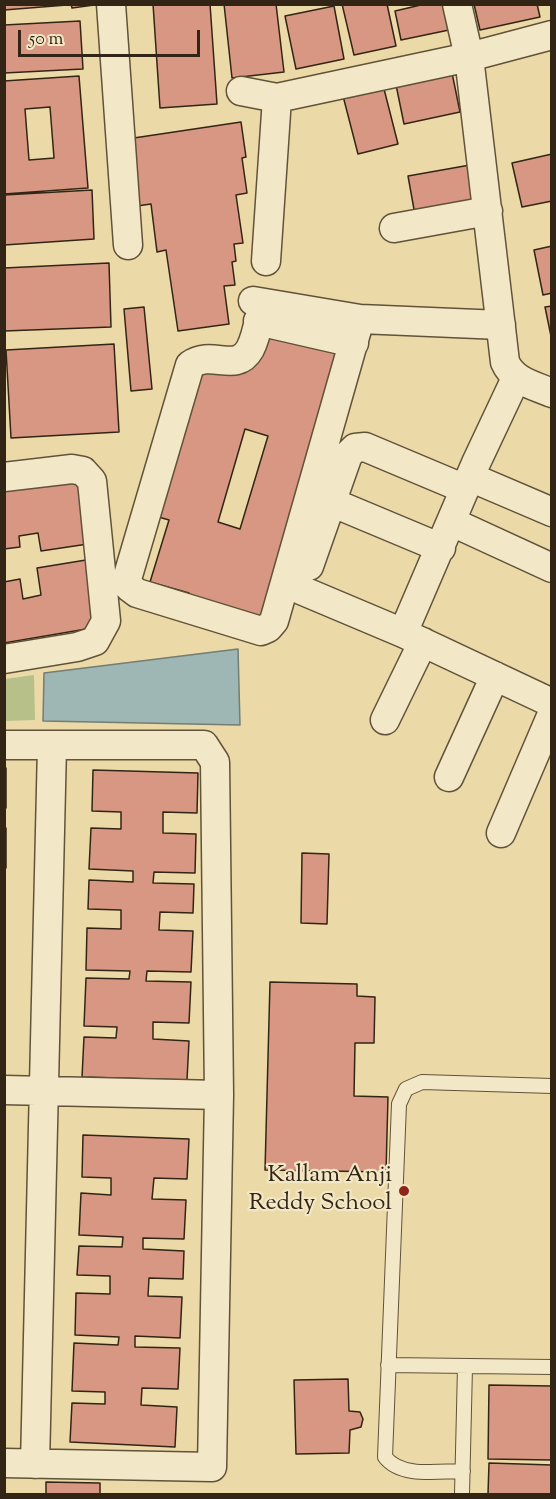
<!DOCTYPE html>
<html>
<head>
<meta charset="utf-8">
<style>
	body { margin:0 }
	#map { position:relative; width:556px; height:1499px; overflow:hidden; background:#ebdaa7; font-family:"Sorts Mill Goudy",serif }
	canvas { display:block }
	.frame { position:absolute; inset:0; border:6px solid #332515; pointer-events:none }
	.scale { position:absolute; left:18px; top:30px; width:182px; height:27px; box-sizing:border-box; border:3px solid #332515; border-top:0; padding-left:8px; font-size:18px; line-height:21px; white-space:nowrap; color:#332515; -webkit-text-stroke:4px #f2e7c6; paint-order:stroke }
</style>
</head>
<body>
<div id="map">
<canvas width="556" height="1499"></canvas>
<div class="frame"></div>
<div class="scale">50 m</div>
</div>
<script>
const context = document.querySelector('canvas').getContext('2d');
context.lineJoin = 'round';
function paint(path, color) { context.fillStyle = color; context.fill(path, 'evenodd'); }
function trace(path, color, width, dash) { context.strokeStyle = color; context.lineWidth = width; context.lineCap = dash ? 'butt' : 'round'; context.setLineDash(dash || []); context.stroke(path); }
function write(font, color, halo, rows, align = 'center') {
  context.font = font + ' "Sorts Mill Goudy",serif'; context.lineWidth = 4.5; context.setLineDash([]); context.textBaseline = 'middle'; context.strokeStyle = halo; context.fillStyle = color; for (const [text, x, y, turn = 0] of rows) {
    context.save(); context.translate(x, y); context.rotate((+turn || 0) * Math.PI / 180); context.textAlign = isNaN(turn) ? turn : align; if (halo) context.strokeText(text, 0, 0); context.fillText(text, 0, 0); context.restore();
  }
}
const green = new Path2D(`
	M34,675l1,45 -30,1v-42z`);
const water = new Path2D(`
	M238,649l2,76 -197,-4 1,-48z`);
const building = new Path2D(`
	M4,4h63v1l-63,5z
	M71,4h23v1l-22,3z
	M153,4h57l7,100 -57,4z
	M224,4h52l8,68 -52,6z
	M342,4h45l9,42 -42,9z
	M425,4h18l6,26 -48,10 -6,-29z
	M474,4h63l3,13 -60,13z
	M334,6l10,53 -48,10 -11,-53z
	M80,21l3,48 -79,4v-48z
	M451,68l9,44 -56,12 -9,-44z
	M79,76l9,112 -84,6v-113zM50,107l4,51 -25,2 -4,-51z
	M383,85l15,59 -40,10 -15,-58z
	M241,122l5,35 -4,1 5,35 -11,2 7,48 -9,1 2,17 -4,1 3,23 -11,1 5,38 -51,7 -12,-81 -9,2 -6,-48 -14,2 -10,-67z
	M552,154v47l-30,6 -10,-44z
	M470,165l6,40 -61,10 -7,-39z
	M92,190l2,49 -90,6v-50z
	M552,246v47l-9,2 -9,-45z
	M109,263l2,64 -107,4v-63z
	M552,306v35l-7,-34z
	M144,307l8,82 -21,2 -7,-82z
	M258,328l90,26 -80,272 -81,-28 2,-5 -39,-11 19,-62 -14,-4 49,-153 40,10zM245,429l23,7 -28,93 -22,-7z
	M114,344l5,88 -108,6 -5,-88z
	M77,475l11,69 -47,7 -3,-18 -19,3 1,11 -16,2v-62z
	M86,560l12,67 -94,16v-61l16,-3 3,20 18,-4 -4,-27z
	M4,768h2v40h-2z
	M93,770l105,3 -1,40 -34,-1v21l33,1 -1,39 -41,-1 -1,11 41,1 -1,29 -33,-1 -1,18 34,1 -2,41 -44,-1 -1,10 45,1 -2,41 -36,-1v17l36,2 -2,39 -105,-3 2,-40 32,1 1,-11 -33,-1 2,-48 43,1 1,-8 -44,-1 1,-42 34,1v-19l-33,-1 1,-29 44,2v-11l-44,-2 2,-41 30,1v-17l-29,-1z
	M4,828h2v40h-2z
	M302,853l27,1 -2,70 -26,-1z
	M270,982l87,2v12l18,1 -1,46h-19l-1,53 34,1 -2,75 -121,-2z
	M83,1135l106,4 -2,40 -33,-1 -2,21 34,1 -2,39 -41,-1v11l41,2 -1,28 -34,-1 -1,18 34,1 -2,41 -45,-2v11l45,1 -2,41 -36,-1 -1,17 36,2 -2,40 -105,-5 2,-39 33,1v-12l-33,-1 2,-48 44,2 1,-8 -44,-2 1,-42 34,1v-18l-33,-1 2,-29 43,1 1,-10 -44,-2 2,-42 30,2v-17l-29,-1z
	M348,1379l1,32 11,1 3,7 -2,8 -11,3 -1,23 -53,1 -2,-74z
	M489,1385l63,1v74l-64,-1z
	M489,1463l63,2v29h-64z
	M46,1482l54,1v11h-54z`);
const lane = new Path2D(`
	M388,1365l164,2
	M463,1471c-25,0 -62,7 -78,-14l14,-353 7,-15 16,-7 130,4
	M462,1494l3,-127`);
const street = new Path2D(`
	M111,4l17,241
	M457,4l12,53 36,305c8,19 28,23 47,31
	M241,91l36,7 192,-41 83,-22
	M394,228l94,-17
	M266,261l11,-163
	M253,301l107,18 141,6
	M263,303c-4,15 -6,33 -13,46 -14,25 -38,0 -60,16l-63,214 2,8 8,6 124,38 7,-3 6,-7 86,-302
	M258,321l96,22
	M516,378l-40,85 -73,170 149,70
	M4,477l68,-8 11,2 9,10 14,140 -11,20 -18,6 -73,12
	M470,477l82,35
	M331,502l110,46
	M452,522l100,46
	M309,566l39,-111 7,-7 10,-1 100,42
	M301,590l102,43
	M385,720l38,-78
	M4,745h200l11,17 4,333 -7,372 -208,-4
	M449,777l46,-101
	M501,833l51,-119
	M4,1090l215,5
	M35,1464l17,-718`);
const markers = [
	[404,1191,6,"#8f2418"]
];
const poiNames = [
	["Kallam Anji",392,1177],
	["Reddy School",392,1205]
];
paint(green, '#b6c088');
paint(water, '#9eb7b4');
trace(water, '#737d74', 1.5);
paint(building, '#d79783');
trace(building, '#332515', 1.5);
trace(lane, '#61523a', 16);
trace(street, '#61523a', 31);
trace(lane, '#f2e7c6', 14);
trace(street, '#f2e7c6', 28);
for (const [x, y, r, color] of markers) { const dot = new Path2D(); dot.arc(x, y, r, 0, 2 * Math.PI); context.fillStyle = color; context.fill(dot); trace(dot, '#f2e7c6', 2); }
write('24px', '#332515', '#f2e7c6', poiNames, 'right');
</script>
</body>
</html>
